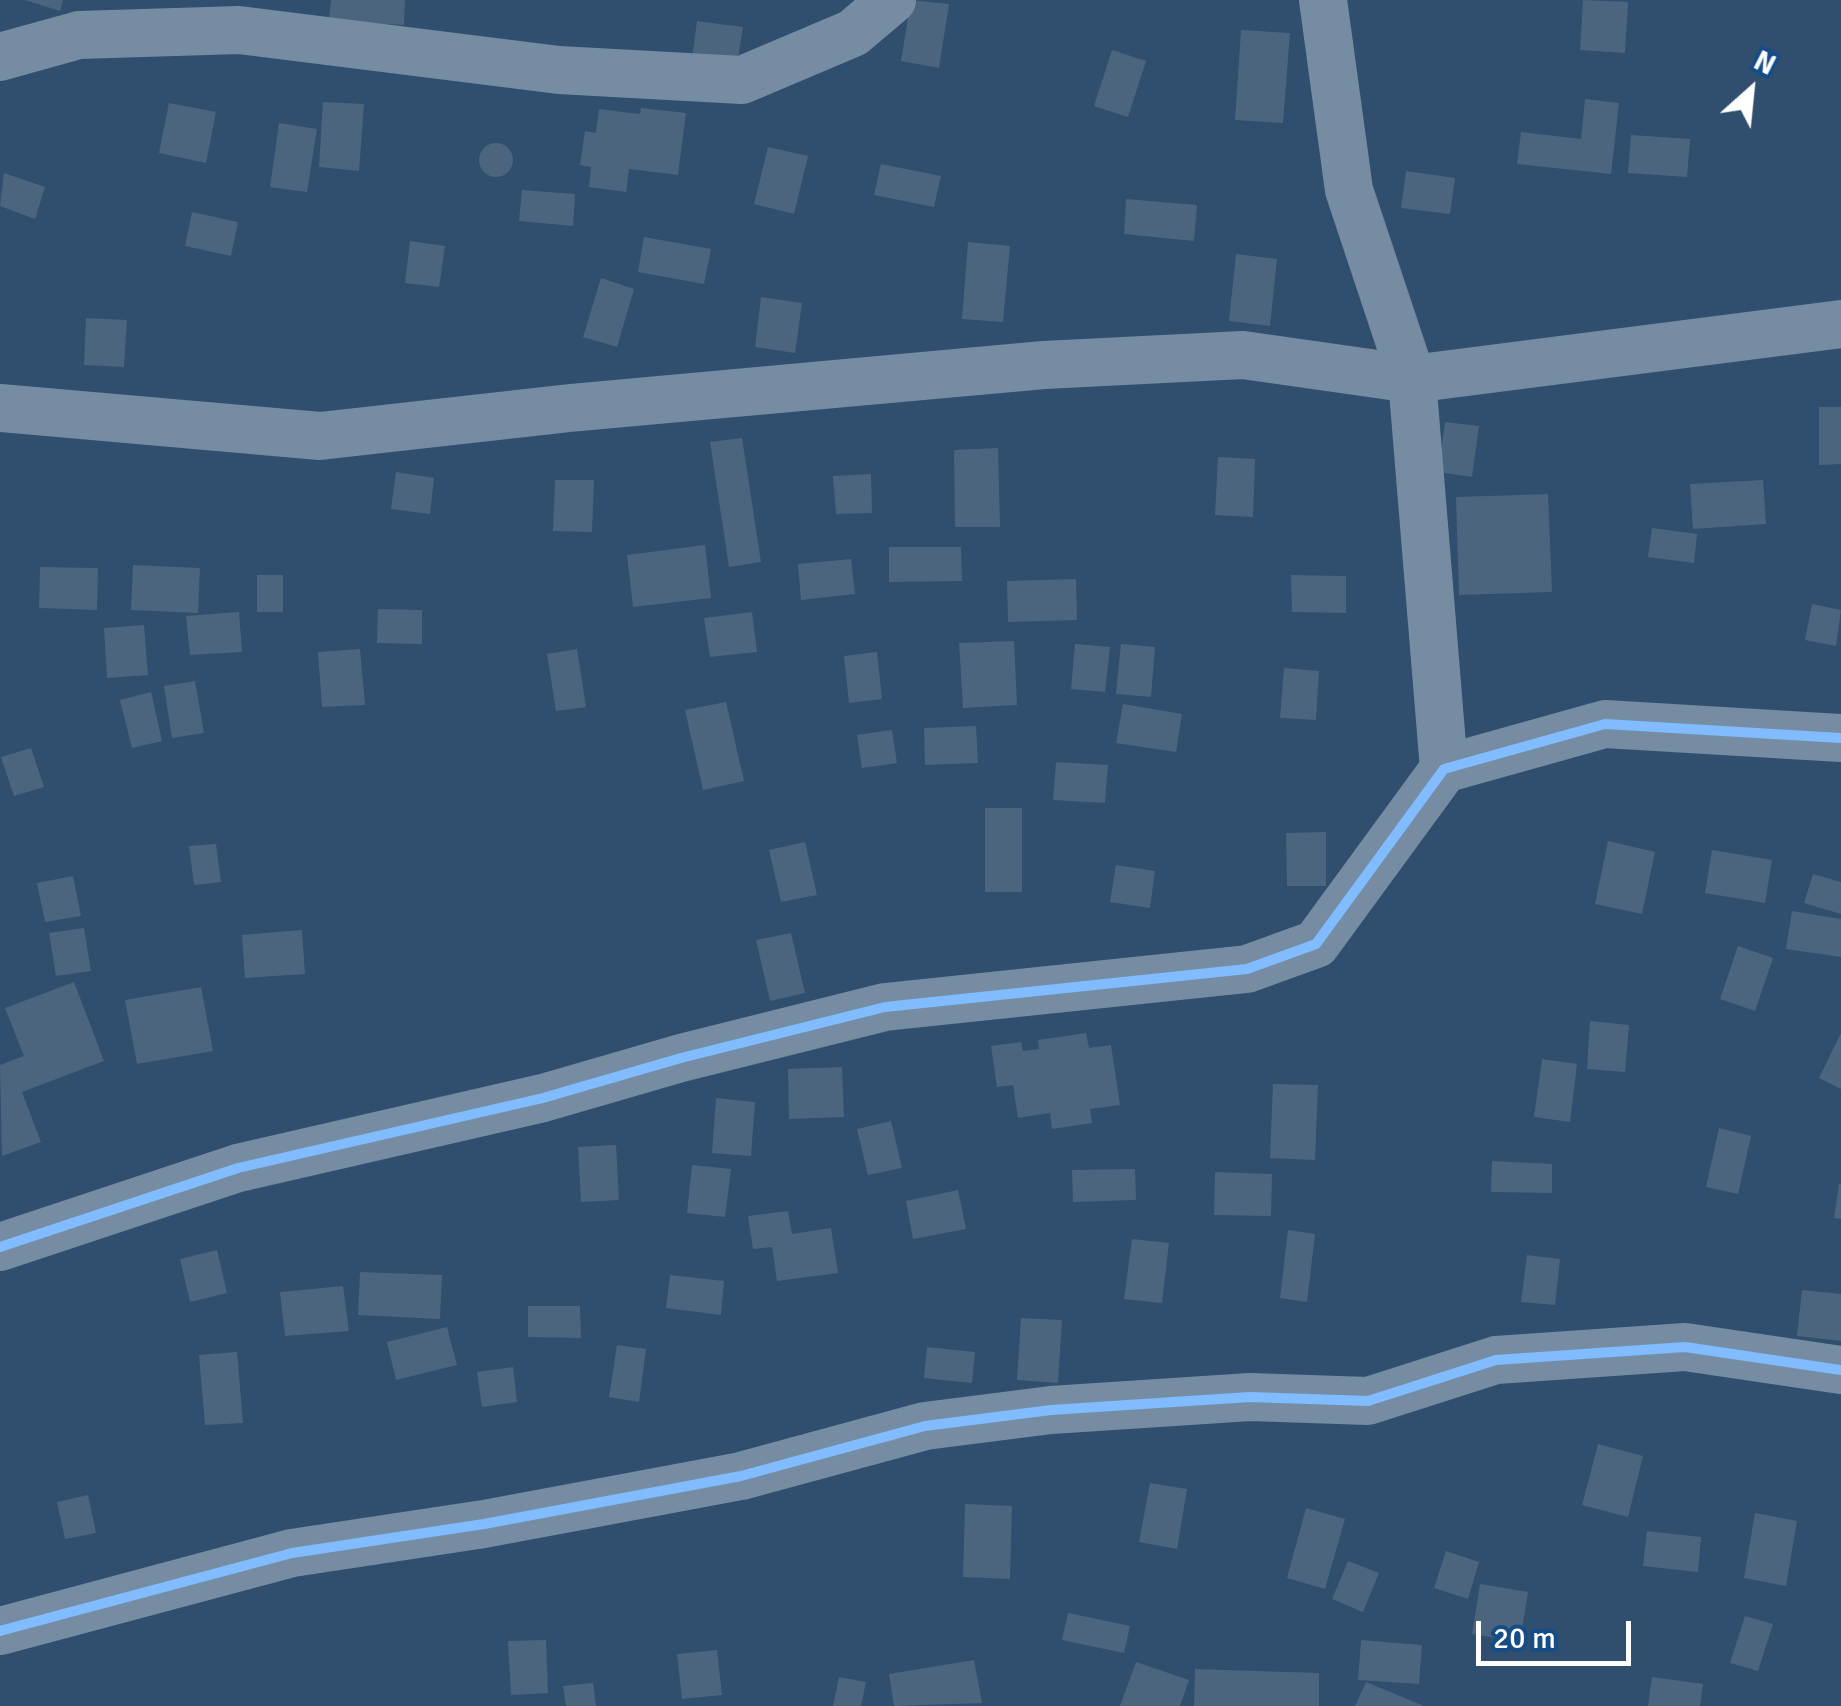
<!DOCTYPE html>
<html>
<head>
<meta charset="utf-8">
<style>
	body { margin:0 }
	#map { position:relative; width:1841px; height:1706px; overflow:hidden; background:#304e6d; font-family:Signika,sans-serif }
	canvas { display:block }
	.north { position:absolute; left:1701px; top:40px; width:100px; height:100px; -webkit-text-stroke:8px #164d87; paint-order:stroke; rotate:27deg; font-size:28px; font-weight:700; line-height:40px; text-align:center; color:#fff }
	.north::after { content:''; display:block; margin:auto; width:35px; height:45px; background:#fff; clip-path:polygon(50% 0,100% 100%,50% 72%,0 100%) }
	.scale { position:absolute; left:1476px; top:1621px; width:155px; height:45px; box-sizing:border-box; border:5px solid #fff; border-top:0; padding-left:12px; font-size:30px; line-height:35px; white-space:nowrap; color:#fff; -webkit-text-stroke:8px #164d87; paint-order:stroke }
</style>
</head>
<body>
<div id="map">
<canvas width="1841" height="1706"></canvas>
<div class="north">N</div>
<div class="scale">20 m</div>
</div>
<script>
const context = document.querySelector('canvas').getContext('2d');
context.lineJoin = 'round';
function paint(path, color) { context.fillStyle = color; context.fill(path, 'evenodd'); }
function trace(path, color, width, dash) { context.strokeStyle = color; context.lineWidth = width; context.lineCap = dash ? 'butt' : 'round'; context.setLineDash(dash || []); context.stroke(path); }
const building = new Path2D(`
	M25,0h38l-3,11z
	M331,0h74l-1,25 -75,-4z
	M911,0l38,4 -10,64 -38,-7z
	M1583,0l45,2 -3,51 -45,-3z
	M697,21l46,6 -6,38 -45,-7z
	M1241,30l49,3 -7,90 -48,-3z
	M1112,50l34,11 -18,56 -34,-11z
	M1585,99l34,4 -8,71 -94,-10 4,-32 60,7z
	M323,102l41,2 -5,67 -40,-4z
	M169,103l47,9 -10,51 -47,-10z
	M641,108l45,5 -8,62 -49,-6 -3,23 -37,-5 2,-20 -11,-2 5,-34 11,2 3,-24 41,5z
	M279,123l38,6 -10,63 -37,-5z
	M1631,135l59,4 -3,38 -59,-4z
	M479 160a17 17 0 1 1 34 0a17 17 0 1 1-34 0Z
	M768,147l40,9 -14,58 -40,-10z
	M881,164l60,12 -7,31 -60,-12z
	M1406,171l49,7 -5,36 -49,-6z
	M4,173l41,14 -10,32 -35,-13z
	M522,190l53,4 -2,32 -54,-5z
	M1126,199l71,6 -3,36 -70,-7z
	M192,212l46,10 -7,34 -46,-10z
	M644,237l67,12 -7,35 -66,-12z
	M410,241l35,5 -6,41 -34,-4z
	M968,242l42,4 -7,76 -41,-3z
	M1236,254l41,5 -7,67 -41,-5z
	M601,278l33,11 -17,58 -34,-10z
	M761,297l41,6 -7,50 -40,-6z
	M86,318l41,2 -3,47 -40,-2z
	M1819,407h22v57l-22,1z
	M1445,422l34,4 -7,51 -34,-5z
	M742,438l19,124 -32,5 -19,-125z
	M998,448l2,79h-45l-1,-77z
	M1218,457l37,2 -2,58 -38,-2z
	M396,472l38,6 -4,36 -39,-5z
	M871,474l1,39 -36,1 -3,-38z
	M555,480h39l-2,52 -39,-1z
	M1763,480l3,44 -73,5 -3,-45z
	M1548,494l4,98 -93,3 -3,-98z
	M1652,528l45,6 -3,29 -46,-6z
	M705,545l6,53 -78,9 -6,-52z
	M889,547h72l1,34 -73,1z
	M851,559l4,35 -54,6 -3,-36z
	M133,565l67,3 -2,45 -67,-3z
	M40,567l58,1 -1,42 -58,-2z
	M257,575h26v37h-26z
	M1291,575l55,1v37l-54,-1z
	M1076,579l1,41 -69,2 -1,-41z
	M1812,604l29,6 -5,36 -31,-6z
	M378,609l44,1v34l-45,-1z
	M239,612l3,40 -52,3 -4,-39z
	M752,612l5,40 -47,5 -6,-39z
	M144,625l4,50 -41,3 -3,-50z
	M1014,641l3,64 -54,3 -4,-65z
	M1075,644l35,3 -5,45 -34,-3z
	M1121,644l34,3 -4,50 -35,-3z
	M360,649l5,56 -43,2 -4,-55z
	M577,649l9,58 -30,4 -9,-57z
	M877,652l5,47 -33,4 -5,-47z
	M1284,668l35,3 -3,49 -36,-2z
	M195,681l9,52 -32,5 -8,-52z
	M151,692l11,49 -30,7 -12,-48z
	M726,702l18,79 -41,9 -18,-80z
	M1123,704l59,10 -6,38 -60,-9z
	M976,726l2,37 -53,2 -1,-37z
	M892,730l5,33 -35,5 -5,-33z
	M31,748l13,39 -30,9 -13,-39z
	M1056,762l52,3 -3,38 -52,-3z
	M985,808h37v84h-37z
	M1326,832v54h-39l-1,-53z
	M1608,841l47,11 -13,62 -47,-10z
	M805,842l12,53 -36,7 -12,-52z
	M216,844l5,38 -27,3 -5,-39z
	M1712,850l60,10 -7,43 -60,-10z
	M1116,865l39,6 -5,37 -40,-6z
	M1813,874l28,8v32l-37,-11z
	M73,876l8,40 -36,6 -8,-39z
	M1792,911l49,8v38l-55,-8z
	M84,928l7,43 -35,5 -7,-43z
	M302,930l3,44 -60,4 -3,-43z
	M791,933l14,60 -35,8 -14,-61z
	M1738,946l35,12 -18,53 -35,-12z
	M74,982l30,79 -82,31 19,50 -39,14 -2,-91 24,-9 -19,-48z
	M201,987l12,64 -76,13 -12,-64z
	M1590,1021l39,4 -4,47 -38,-3z
	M1086,1033l3,15 22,-3 9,60 -30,4 2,14 -40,6 -2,-16 -32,5 -5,-33 -16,2 -6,-41 30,-4 2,9 16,-2 -1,-9z
	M1841,1033v56l-22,-11z
	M1542,1059l35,5 -7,58 -36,-5z
	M842,1067l2,50 -55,2 -1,-50z
	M1273,1084l45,1 -3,75 -45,-2z
	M716,1098l39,4 -4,54 -39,-3z
	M891,1121l11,47 -34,7 -11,-46z
	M1719,1128l32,8 -13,58 -32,-7z
	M616,1145l3,55 -38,2 -3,-55z
	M1492,1161l60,3v29l-61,-1z
	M692,1165l39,4 -6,48 -38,-4z
	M1135,1169l1,31 -63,2 -1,-32z
	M1215,1172l57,2 -1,42 -57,-1z
	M1839,1184h2v35l-7,-1z
	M958,1190l8,39 -53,10 -7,-38z
	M788,1211l4,23 39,-6 7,45 -61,8 -5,-34 -19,2 -5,-33z
	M1288,1230l27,4 -8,68 -27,-4z
	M1132,1239l37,4 -7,60 -38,-4z
	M217,1250l10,43 -37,9 -10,-43z
	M1527,1255l33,4 -5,46 -34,-3z
	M360,1272l82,3 -2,44 -82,-4z
	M670,1275l54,6 -3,34 -55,-7z
	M343,1286l6,45 -64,5 -5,-44z
	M1802,1290l39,4v47l-44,-5z
	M528,1306h52l1,32 -53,-1z
	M1021,1318l41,2 -4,63 -41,-3z
	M447,1327l10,38 -61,15 -9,-38z
	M617,1345l29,4 -7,53 -30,-5z
	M927,1347l48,5 -3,31 -48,-5z
	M237,1352l6,71 -38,2 -6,-70z
	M513,1367l4,35 -35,5 -5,-35z
	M1598,1444l45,12 -15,61 -46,-12z
	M1150,1483l37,6 -10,60 -38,-7z
	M88,1495l8,38 -31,6 -8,-37z
	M965,1504l47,2 -2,73 -47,-2z
	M1306,1508l39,11 -20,70 -38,-11z
	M1755,1513l42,8 -11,65 -42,-8z
	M1647,1531l54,6 -3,35 -55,-6z
	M1446,1551l33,11 -11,37 -34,-11z
	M1348,1561l31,12 -16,39 -31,-13z
	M1480,1584l48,8 -8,50 -48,-8z
	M1068,1613l62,13 -6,27 -62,-13z
	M1745,1616l28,8 -15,47 -28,-8z
	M546,1640l2,53 -37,2 -3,-54z
	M1361,1640l61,5 -3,39 -61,-4z
	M717,1650l5,45 -40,4 -5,-45z
	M974,1660l8,43 -88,3 -5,-32z
	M1136,1662l53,18 -9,26h-60z
	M1195,1669l124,4v33h-125z
	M839,1677l27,5 -5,24h-28z
	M1652,1677l51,7 -3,22h-52z
	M1366,1682l58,24h-69z
	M593,1683l3,23h-30l-3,-20z`);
const minor = new Path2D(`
	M1323,0l26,190 63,189 32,390
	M0,57l79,-22 160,-5 320,40 183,10 111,-47 39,-33
	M0,408l320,28 250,-28 474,-43 199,-10 169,24 429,-55
	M0,1247l238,-79 305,-70 138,-40 204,-51 362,-38 69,-25 128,-175 161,-45 236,14
	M0,1631l292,-78 192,-29 257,-48 184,-50 126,-16 199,-13 118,4 128,-41 189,-13 156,23`);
const cycleway = new Path2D(`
	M0,1247l238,-79 305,-70 138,-40 204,-51 362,-38 69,-25 128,-175 161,-45 236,14
	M0,1631l292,-78 192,-29 257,-48 184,-50 126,-16 199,-13 118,4 128,-41 189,-13 156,23`);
paint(building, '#4c657e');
trace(minor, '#768ca3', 48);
trace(cycleway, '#80bcff', 10);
</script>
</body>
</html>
